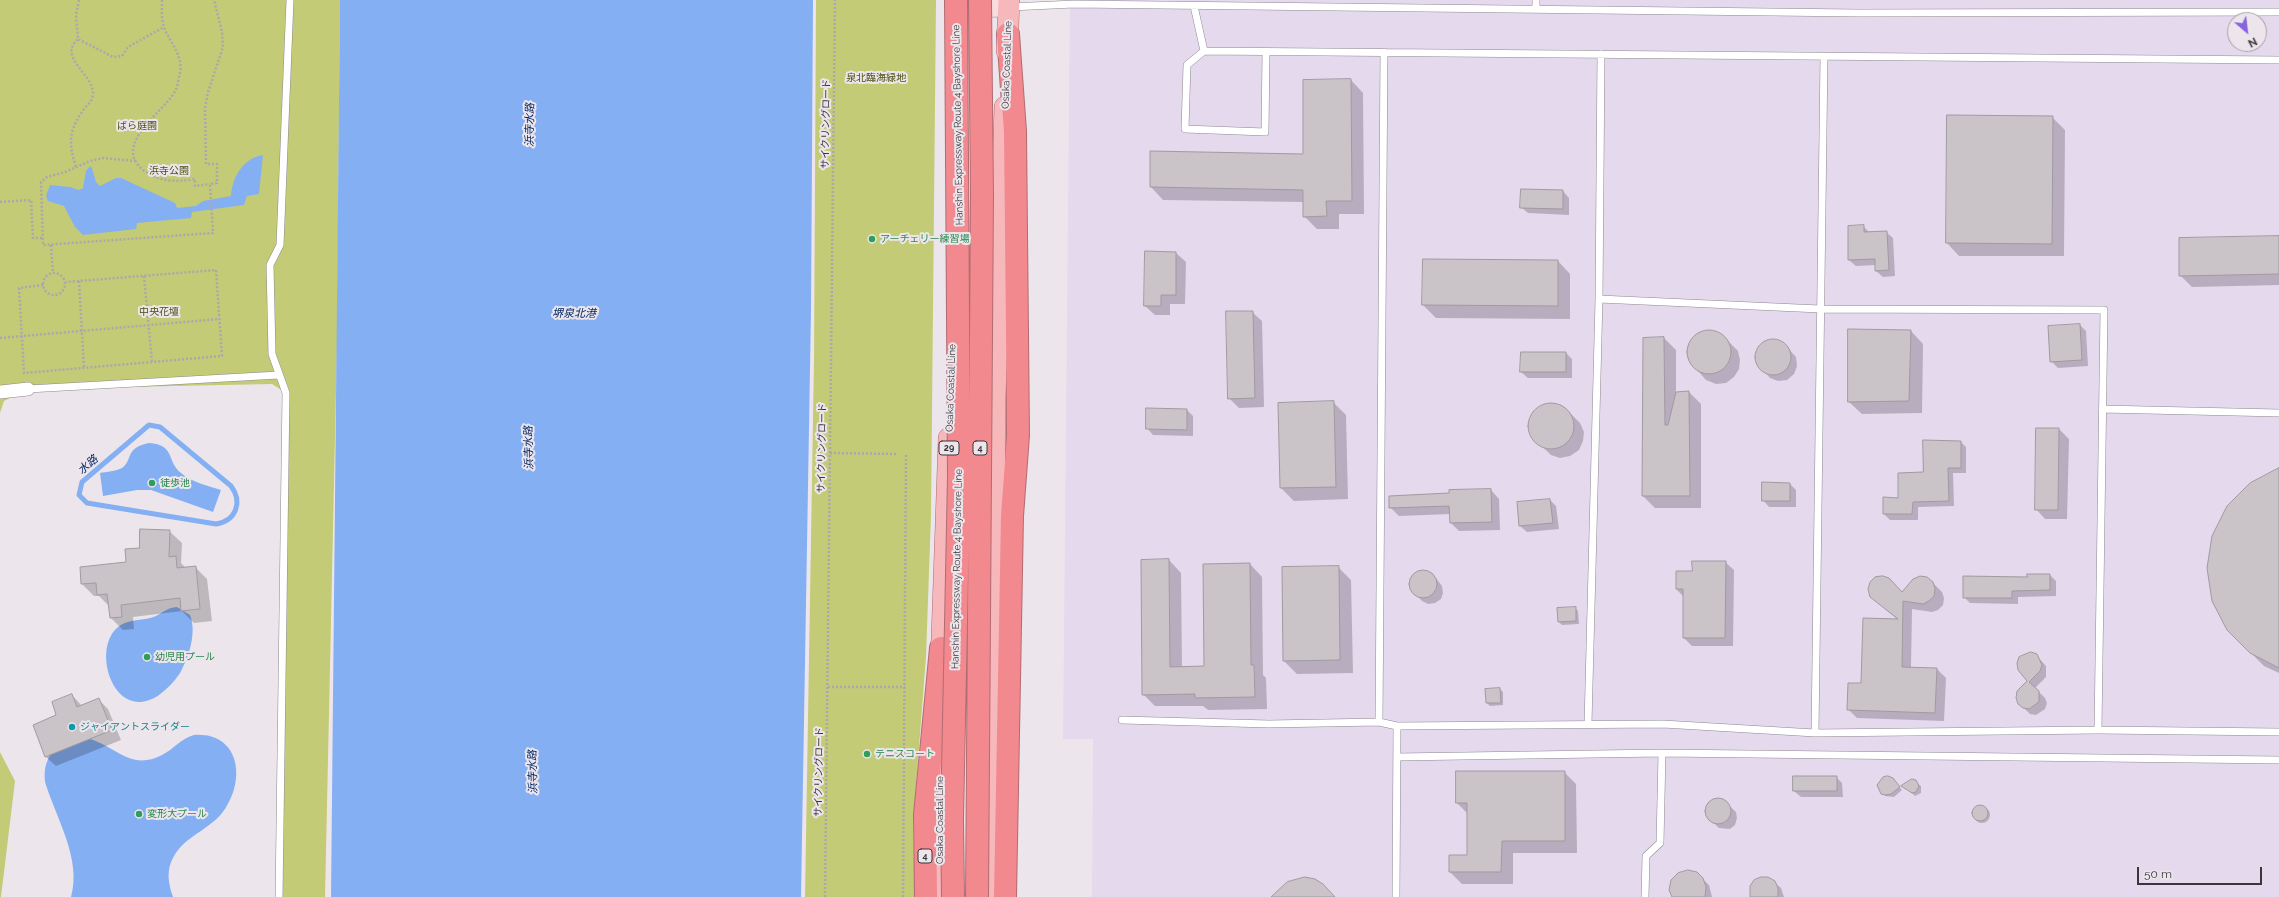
<!DOCTYPE html>
<html>
<head>
<meta charset="utf-8">
<style>
	body { margin:0 }
	#map { position:relative; width:2279px; height:897px; overflow:hidden; background:#ece6ec; font-family:Raleway,sans-serif }
	canvas { display:block }
	.north { position:absolute; left:2227px; top:12px; width:40px; height:40px; box-sizing:border-box; background:#ece6ec; border:1px solid #a4a0a4; border-radius:50%; rotate:152deg; font-size:11px; font-weight:700; line-height:16px; text-align:center; color:#393739 }
	.north::after { content:''; display:block; margin:auto; width:14px; height:18px; background:#8963dd; clip-path:polygon(50% 0,100% 100%,50% 72%,0 100%) }
	.scale { position:absolute; left:2137px; top:867px; width:125px; height:18px; box-sizing:border-box; border:2px solid #393739; border-top:0; padding-left:5px; font-size:12px; line-height:14px; white-space:nowrap; color:#393739; -webkit-text-stroke:3px #ece6ec; paint-order:stroke }
</style>
</head>
<body>
<div id="map">
<canvas width="2279" height="897"></canvas>
<div class="north">N</div>
<div class="scale">50 m</div>
</div>
<script>
const context = document.querySelector('canvas').getContext('2d');
context.lineJoin = 'round';
function paint(path, color) { context.fillStyle = color; context.fill(path, 'evenodd'); }
function trace(path, color, width, dash) { context.strokeStyle = color; context.lineWidth = width; context.lineCap = dash ? 'butt' : 'round'; context.setLineDash(dash || []); context.stroke(path); }
function write(font, color, halo, rows, align = 'center') {
  context.font = font + ' Raleway,"Noto Sans JP",sans-serif'; context.lineWidth = 4; context.setLineDash([]); context.textBaseline = 'middle'; context.strokeStyle = halo; context.fillStyle = color; for (const [text, x, y, turn = 0] of rows) {
    context.save(); context.translate(x, y); context.rotate((+turn || 0) * Math.PI / 180); context.textAlign = isNaN(turn) ? turn : align; if (halo) context.strokeText(text, 0, 0); context.fillText(text, 0, 0); context.restore();
  }
}
const industrial = new Path2D(`
	M1070,0h1209v897h-1187l1,-158h-30zM2235,20h24v24h-24z`);
const green = new Path2D(`
	M0,0h340l-3,345 -12,552h-46l7,-504 -14,-9 -244,5 -24,12 -4,12z
	M816,0h120l-5,515 -5,142 -13,167 2,73h-110l9,-537z
	M0,752l15,29 -14,116h-1z`);
const water = new Path2D(`
	M340,0h473l-2,310 -10,587h-470z
	M263,155l-4,39 -12,2 -3,9 -52,7 -1,6 -54,5 -1,6 -53,6 -8,-8 -11,-21 -16,-5 -2,-5 4,-11 20,2 9,3 4,-2 3,-17 4,-5 2,2 4,14 4,4 16,-8h5l54,25 2,5 19,-2 7,-5 28,-5c1,-18 12,-38 32,-41z
	M149,443c27,2 17,18 32,30 10,9 28,13 40,17l-8,22 -62,-22h-14l-34,6 -3,-23c6,-1 16,-2 22,-5 11,-7 2,-20 27,-25z
	M177,607l13,8c7,17 -1,42 -10,58 -6,9 -13,16 -21,22 -44,30 -69,-45 -41,-68 10,-8 20,-6 32,-9 10,-2 16,-11 27,-11z
	M194,735c45,-3 52,43 31,74 -13,20 -39,26 -51,47 -8,13 -6,27 -1,41h-102c11,-38 -15,-79 -26,-115 -1,-11 0,-19 6,-28l39,-15c27,8 41,32 72,16 12,-6 18,-16 32,-20z`);
const shadow = new Path2D(`
	M1351,80l12,13 1,121h-25v15h-22l-13,-13v-14l-141,-2 -12,-13v-35l153,3z
	M2052,117l13,13 -1,126h-105l-12,-13z
	M1522,190l41,1 6,7v17l-41,-2 -7,-6z
	M1863,226l7,7 16,-1 7,6 2,38 -12,1 -7,-6v-6l-20,1 -7,-6z
	M2279,237v48l-87,2 -12,-12z
	M1146,252l30,1 10,9 -1,42h-15v11h-15l-10,-9z
	M1558,261l12,13v45l-134,-1 -13,-13z
	M1252,312l10,9 2,86 -25,1 -10,-10z
	M2080,325l6,6 2,35 -30,2 -7,-7z
	M1704,331h9l8,3 17,17 2,9 -1,9 -5,8 -8,6 -10,1 -10,-4 -16,-18 -3,-9 2,-10 6,-8z
	M1911,331l12,13 -1,69 -60,1 -13,-12z
	M1664,338l12,12v43l13,-1 12,12v104h-46l-12,-12 1,-157z
	M1776,340l8,4 12,13 1,9 -3,8 -7,6 -9,1 -8,-3 -12,-14 -2,-9 4,-9 7,-5z
	M1566,353l6,6v19h-44l-7,-6z
	M1333,402l13,13 2,84 -54,2 -13,-13 -2,-84z
	M1554,403l9,3 17,17 4,9 -1,9 -4,9 -9,6 -10,2 -9,-3 -18,-17 -4,-10 2,-10 5,-9 8,-5z
	M1187,410l6,6v20l-40,-1 -6,-7z
	M2037,429h22l10,10 -2,80h-22l-9,-10z
	M1961,442l5,5v26h-13l1,33 -36,1v13h-28l-6,-6v-16l15,1 25,-26z
	M2279,469v204l-15,-7 -36,-36z
	M1790,484l6,6v17h-27l-6,-7z
	M1491,490l8,9 1,31 -41,1 -8,-8 -1,-9 -51,2 -9,-9z
	M1550,500l6,6 3,23 -32,3 -7,-6 -2,-23z
	M169,531l13,12 -1,20 5,5 9,-1 12,12 5,42 -18,2 -12,-12 -49,6 1,12 -11,1 -12,-12 -2,-12 -10,-10h-5l-12,-12 45,-21 13,-15z
	M1169,560l12,13 1,95 23,-1 45,-103 12,13 1,98 3,3 1,31 -59,1 -5,-4h-48l-12,-12z
	M1725,562l9,8 -1,76h-41l-8,-8v-41l-8,-8 17,-17z
	M1338,567l13,13 2,93 -56,1 -13,-13z
	M1425,571l7,2 10,13 1,7 -2,6 -6,4 -7,1 -6,-3 -11,-12 -1,-7 3,-6 5,-4z
	M2050,575l6,6v15l-38,1v7l-48,-1 -6,-6 64,-19z
	M1932,582l10,10 2,6 -1,7 -5,5 -6,2 -20,-3 -1,59 26,1 9,9 -2,43 -87,-3 -9,-9 50,-89 -27,-24 32,-2z
	M1575,608l3,3 1,13 -17,1 -3,-3z
	M2036,655l10,11v11l-11,11 10,10 2,5 -2,6 -9,6 -6,-1 -11,-11 10,-22z
	M1500,689l3,3v13l-13,1 -3,-3z
	M72,695l10,11 17,-6 9,9 13,31 -65,26 -10,-9 11,-41z
	M1457,772h107l12,12 1,69h-64v31h-51l-12,-12 18,-16v-42l-11,-11z
	M1836,777l6,6 1,14h-42l-7,-6z
	M1912,780l9,6v7l-6,3 -9,-8z
	M1895,782l7,8 -8,7 -9,-1 -6,-7z
	M1718,799l6,2 12,11 1,6 -2,7 -5,4 -11,-1 -7,-7 -5,-10 6,-10z
	M1974 815a8 8 0 1 1 16 0a8 8 0 1 1-16 0Z
	M1696,873l13,12 3,12h-39z
	M1774,882l7,6 3,9h-31z`);
const stream = new Path2D(`
	M149,425l11,2 71,59c12,16 5,35 -15,38l-129,-21 -8,-8 3,-13z`);
const building = new Path2D(`
	M1351,79l1,122h-26l1,15 -24,1v-27l-153,-3v-36l153,3v-74z
	M1947,115l106,1 -1,128 -106,-1z
	M1521,189l42,1v19l-43,-1z
	M1864,225v7l23,-1 2,39 -14,1v-12l-27,1v-34z
	M2279,236v38l-100,2v-38z
	M1145,251l31,1v43h-15v11h-17z
	M1423,259l135,1v46l-136,-1z
	M1226,311h27l2,87 -27,1z
	M2080,324l2,36 -32,2 -2,-36z
	M1848,329l63,1 -2,71 -61,1z
	M1687 352a22 22 0 1 1 44 0a22 22 0 1 1-44 0Z
	M1664,337l1,88h3l8,-33 13,-1 1,105h-48l1,-158z
	M1755 357a18 18 0 1 1 36 0a18 18 0 1 1-36 0Z
	M1521,352h45v20h-46z
	M1334,401l2,86 -56,1 -2,-85z
	M1528 426a23 23 0 1 1 46 0a23 23 0 1 1-46 0Z
	M1146,408l41,1v21l-41,-1z
	M2036,428h23l-1,82h-23z
	M1923,440l38,1v27h-13l1,33 -36,1 -1,12h-29v-17l15,1v-25l25,-1z
	M2279,468v200l-29,-15 -23,-23 -15,-29 -5,-33 5,-32 15,-30 23,-23z
	M1762,482l28,1v18h-28z
	M1491,489l1,33 -42,1 -1,-17 -60,2v-12l60,-3v-3z
	M1550,499l3,24 -34,3 -2,-24z
	M140,529l30,1 -1,27 7,-1 1,12 19,-2 4,43 -19,2 -1,-13 -59,7 1,12 -12,1 -3,-24 -10,1 -1,-12 -15,1 -1,-17 46,-5 -1,-13 14,-1z
	M1169,559l1,108 34,-1 -1,-102 47,-1 1,102h3l1,32 -60,1v-4l-53,1 -1,-135z
	M1692,561h34l-1,77h-42v-49h-7v-18h16z
	M1339,566l1,94 -57,1 -1,-94z
	M1409 584a14 14 0 1 1 28 0a14 14 0 1 1-28 0Z
	M2027,574h23v16l-38,1v7h-49v-22l64,1z
	M1883,576l6,2 13,14 11,-13 7,-3 7,1 6,5 2,7 -1,7 -5,5 -6,3 -20,-3 -1,66 35,1 -2,45 -88,-3 1,-27h13l2,-65 35,1 -28,-22 -2,-8 2,-7 5,-5z
	M1576,607v14l-18,1 -1,-14z
	M2031,652l6,2 5,11 -2,6 -11,11 10,9v11l-10,7 -6,-1 -5,-4 -2,-6 1,-7 10,-10 -9,-11 -1,-7 2,-6z
	M1500,688l1,15h-15l-1,-14z
	M72,694l5,13 22,-9 13,32 -67,27 -12,-32 23,-10 -4,-13z
	M1456,771h109v70h-63l-1,31h-52v-17h18v-52h-11z
	M1793,776h44v15h-44z
	M1888,776l5,2 7,9 -9,7 -5,1 -5,-1 -4,-9 6,-8z
	M1912,779l4,1 3,6 -3,6 -4,1 -11,-7z
	M1705 811a13 13 0 1 1 26 0a13 13 0 1 1-26 0Z
	M1972 813a8 8 0 1 1 16 0a8 8 0 1 1-16 0Z
	M1688,870l9,2 6,6 3,9 -1,10h-33l-3,-7 2,-10 7,-7z
	M1305,877l10,2 8,5 12,13h-64l16,-15z
	M1761,877h7l7,4 3,7v9h-28v-11l4,-6z`);
const path = new Path2D(`
	M79,0l-3,15 2,24 35,18 9,-1 6,-9 36,-20
	M162,0c0,9 -1,19 2,27 6,16 19,27 16,46 -2,6 -2,15 -6,20 -12,20 -62,52 -31,77 16,12 33,12 52,9v7l15,-2
	M136,161l-33,-3 -13,3 -25,11 -18,5 -6,5 2,63 170,-12 -3,-49 7,-1v-19h-11l-1,-56 3,-16 15,-45 -1,-15 -8,-32
	M76,167c-7,-22 -8,-35 6,-55 3,-6 11,-10 11,-18 1,-20 -36,-36 -15,-55
	M0,202l31,-2 2,38h10
	M51,245l2,28
	M43 284a11 11 0 1 1 22 0a11 11 0 1 1-22 0Z
	M144,276l8,86
	M79,281l5,87
	M43,285l-24,3 5,85 198,-17 -6,-86 -150,12
	M0,338l219,-19
	M830,453l68,1
	M828,687h77
	M825,897l10,-897
	M903,897l3,-443`);
const lane = new Path2D(`
	M1536,0v9
	M1194,6l10,45 1075,9
	M1011,7l63,-3 784,9 421,-1
	M1204,51l-17,14 -2,64 80,3 1,-80
	M1599,299l221,10 284,1 -6,420
	M28,389l251,-14
	M2102,409l177,4
	M1122,720l147,4 110,-2 18,4 266,-2 152,9 283,-3 181,2
	M1379,722l5,-670
	M1588,724l11,-425 2,-245
	M1815,733l9,-676
	M1397,757l265,-4 617,7
	M279,897l7,-504 -14,-39 -2,-89 10,-20 10,-245
	M1396,897l1,-171
	M1645,897l1,-41 14,-13 2,-90`);
const street = new Path2D(`
	M0,392l28,-3`);
const secondary = new Path2D(`
	M965,8l44,-1`);
const primary = new Path2D(`
	M1007,51l2,-51
	M941,666l8,-228
	M940,897v-153
	M992,897l3,-500 10,-290`);
const highway = new Path2D(`
	M926,897l-1,-82 16,-167
	M1005,897l7,-381 6,-81 -3,-304 -7,-97`);
const highwayBridge = new Path2D(`
	M953,897l-1,-78 7,-343 -3,-476
	M977,897l5,-702 -2,-195`);
const markers = [
	[872,239,4,"#2e9e5b"],
	[152,483,4,"#2e9e5b"],
	[147,657,4,"#2e9e5b"],
	[72,727,4,"#0f9aa8"],
	[867,754,4,"#2e9e5b"],
	[139,814,4,"#2e9e5b"]
];
const shields = [
	[949,448,20],
	[980,448,14],
	[925,856,14]
];
const shieldNames = [
	["29",949,448],
	["4",980,448],
	["4",925,856]
];
const streetNames = [
	["Osaka Coastal Line",1007,65,-88],
	["サイクリングロード",826,124,-89],
	["Hanshin Expressway Route 4 Bayshore Line",958,125,-91],
	["Osaka Coastal Line",951,388,-88],
	["サイクリングロード",822,448,-89],
	["Hanshin Expressway Route 4 Bayshore Line",957,569,-89],
	["サイクリングロード",819,772,-89],
	["Osaka Coastal Line",940,820,-90]
];
const parkNames = [
	["泉北臨海緑地",876,78],
	["ばら庭園",137,126],
	["浜寺公園",169,171],
	["中央花壇",159,312]
];
const leisureNames = [
	["アーチェリー練習場",880,239],
	["徒歩池",160,483],
	["幼児用プール",155,657],
	["テニスコート",875,754],
	["変形大プール",147,814]
];
const cultureNames = [
	["ジャイアントスライダー",80,727]
];
const waterNames = [
	["浜寺水路",530,125,-89],
	["堺泉北港",574,314],
	["浜寺水路",529,448,-91],
	["水路",88,465,-41],
	["浜寺水路",533,772,-91]
];
paint(industrial, '#e5d9ee');
paint(green, '#c3cb76');
paint(water, '#85aff3');
paint(shadow, '#0003');
trace(stream, '#85aff3', 5);
paint(building, '#cac4c9');
trace(building, '#a09ba0', 1);
trace(lane, '#8e888e', 8);
trace(street, '#8e888e', 14);
trace(secondary, '#8e888e', 20);
trace(primary, '#b16c71', 22);
trace(highway, '#b16c71', 24);
trace(path, '#aca7ac', 2.5, [2, 2]);
trace(lane, '#fff', 7);
trace(street, '#fff', 13);
trace(secondary, '#fbdcdd', 19);
trace(primary, '#f7b8bc', 21);
trace(highway, '#f1898f', 22);
trace(highwayBridge, '#b16c71', 24, []);
trace(highwayBridge, '#f1898f', 22);
for (const [x, y, r, color] of markers) { const dot = new Path2D(); dot.arc(x, y, r, 0, 2 * Math.PI); context.fillStyle = color; context.fill(dot); trace(dot, '#ece6ec', 1.5); }
for (const [x, y, w] of shields) { const box = new Path2D(); box.roundRect(x - w / 2, y - 7, w, 14, 3); context.fillStyle = '#ece6ec'; context.fill(box); trace(box, '#393739', 1); }
write('bold 9px', '#393739', null, shieldNames);
write('10px', '#393739', '#ece6ec', streetNames);
write('10px', '#4c5010', '#ece6ec', parkNames);
write('10px', '#27864d', '#ece6ec', leisureNames, 'left');
write('10px', '#0d838f', '#ece6ec', cultureNames, 'left');
write('italic 11px', '#042964', '#ece6ec', waterNames);
</script>
</body>
</html>
